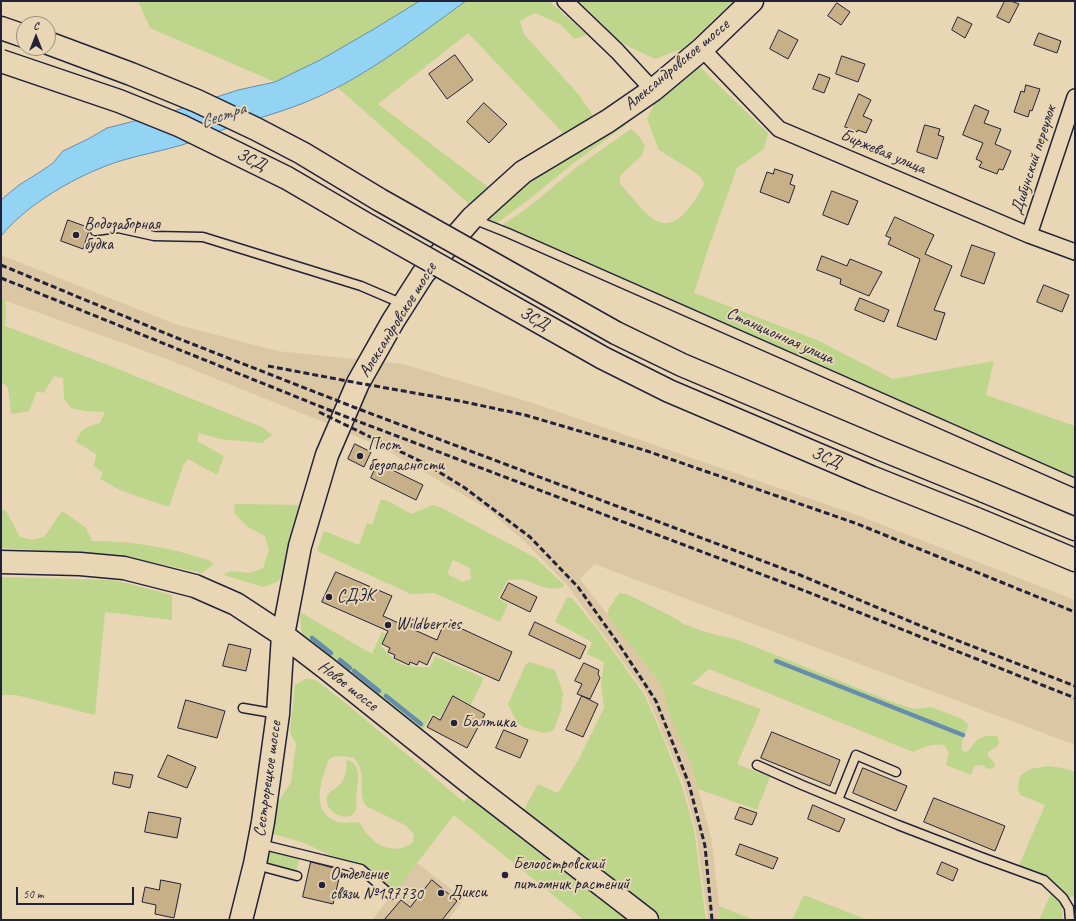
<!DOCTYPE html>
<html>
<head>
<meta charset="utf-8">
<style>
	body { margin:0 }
	#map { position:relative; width:1076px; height:921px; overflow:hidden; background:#e9d6b4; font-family:Caveat,sans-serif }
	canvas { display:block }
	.frame { position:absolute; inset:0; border:2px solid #22223b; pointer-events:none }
	.north { position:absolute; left:16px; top:16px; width:40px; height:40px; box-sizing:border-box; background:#e9d6b4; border:1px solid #998e84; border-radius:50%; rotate:0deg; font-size:11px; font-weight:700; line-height:16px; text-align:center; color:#22223b }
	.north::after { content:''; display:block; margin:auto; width:14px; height:18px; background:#22223b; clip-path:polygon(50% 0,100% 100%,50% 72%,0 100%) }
	.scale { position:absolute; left:16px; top:887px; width:118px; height:18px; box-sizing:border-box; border:2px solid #22223b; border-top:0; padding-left:5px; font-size:12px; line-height:14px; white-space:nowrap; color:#22223b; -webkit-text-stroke:3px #e9d6b4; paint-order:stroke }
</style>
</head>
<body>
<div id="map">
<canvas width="1076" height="921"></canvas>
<div class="frame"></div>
<div class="north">С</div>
<div class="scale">50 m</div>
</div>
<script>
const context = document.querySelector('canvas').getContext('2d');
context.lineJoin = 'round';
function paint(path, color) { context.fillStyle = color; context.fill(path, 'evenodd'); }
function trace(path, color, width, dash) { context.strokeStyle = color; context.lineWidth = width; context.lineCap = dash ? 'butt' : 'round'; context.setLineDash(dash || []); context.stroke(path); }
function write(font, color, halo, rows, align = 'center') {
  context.font = font + ' Caveat,sans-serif'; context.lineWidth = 4; context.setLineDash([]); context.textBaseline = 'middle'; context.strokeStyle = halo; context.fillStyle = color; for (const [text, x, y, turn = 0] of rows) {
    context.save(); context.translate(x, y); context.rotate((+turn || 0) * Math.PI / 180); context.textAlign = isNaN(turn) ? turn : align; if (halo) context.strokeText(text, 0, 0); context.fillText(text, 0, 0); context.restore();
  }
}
const built = new Path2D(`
	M1,255l174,69 102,27 126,13 130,39 324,112 218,85v145l-481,-181 -14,15 81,105 7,26 22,51 8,28 13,48 10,83h-13l-12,-89 -12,-47 -38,-91 -78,-107 -44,-45 -38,-33 -105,-61 -48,-21 -169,-68 -163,-59z
	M417,863l47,36 -16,21h-76z`);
const green = new Path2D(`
	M138,1h282l-46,28 -52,30 -47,23 -125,-54z
	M466,1h83l38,34 -13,4 -14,-15 -25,-11 -15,8 4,13 55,61 20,30 -125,92 -8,-16 -129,-114 32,-17zM468,33l97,102 -73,55 -114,-86z
	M579,1h154l-49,47 -29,11 -34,-16z
	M699,66l69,67 -4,16 -27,19 -29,81 -14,44 123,47 76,39 101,-18 -8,34 89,31v57l-574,-257 29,-20 48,-40 53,-37 8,7 6,10 -3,9 -22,21v8c9,9 22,27 32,34 23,18 43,-16 52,-34l-3,-7 -8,-6 -34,-21 -12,-31 9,-19z
	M623,122l3,3 -51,37 -48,39 -30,22 -10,-4 47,-42z
	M1,298l4,2 1,13 -1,13 98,37 159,64 10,8 -10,8 -42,-4 -21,-6 -2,8 27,15 -7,19 -29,-16 -5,7 -14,41 -47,-16 -22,-12 3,-6 -9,-7 2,-12 -20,-12c4,-13 11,-16 24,-19l5,-11 -20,-1 -14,-3 -7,-9 -1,-21 -9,-2 -10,17 -7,-2 -8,20 -18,3 -3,-27 -7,-5z
	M381,499l9,3 21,12 22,-9 7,2 96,51 29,28c-14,7 -28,-2 -41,-6 -5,-1 -11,0 -16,0l-10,18 10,6 -8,18 -66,-29 -23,1 -94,-43 7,-20 35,14 8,-22 5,2zM453,560l17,8 1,11 -8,3 -16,-8z
	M235,504l66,1 -16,69 -8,8 -14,5 -40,-12 8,-4 19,2 13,-5 6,-18 -4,-14 -17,-9 -14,-14z
	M1,509l5,2 14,26 12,3 12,-3 18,-26 24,17 6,13c34,0 63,4 96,13 9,3 18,4 26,10l-12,9 -51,-11 -57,-8 -93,-6z
	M1,577l111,3 14,3 46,12v25l-67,-8 -10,103 -79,-20h-15z
	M619,593l8,1 44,22 13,8 21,8 33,8 152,61 24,8 17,-2 31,12 6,5c-1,11 -8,14 -6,26l3,2c6,-2 6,-6 10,-10 6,-6 14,-7 22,-6l2,5 -1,5 -10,6v4l7,7 -1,5 -6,1 -6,-4 -8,1 -3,9 -25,-10 3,-12 -5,-8c-12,-2 -20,2 -31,7l-204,-83 -17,15 69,25 -24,55 33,13 -13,33 -59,-21 -8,-28 -13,-28 -9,-23 -7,-26 -54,-69 2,-7z
	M567,597l5,1 26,32 46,64 19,43 19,49 12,43 12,91h-44l-115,-88 -24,-21 15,-27 20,9 21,-34 25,-51 -3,-24 3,-22 -17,-8 5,-12 -37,-20z
	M300,612l72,42 10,-22 4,2 -5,12c17,20 22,21 49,21l5,-11 49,22 -13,27 -19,-10 -12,23 -8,-4 -10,17 -120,-94z
	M530,662l25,8 8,23 -2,18 -8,20 -9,2 -19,-5 -8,-5 -9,-19 18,-40z
	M305,679h7l5,2 26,20 121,101 4,-5 159,123h-43l-130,-105 -60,78 -31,-26 -34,-12 -24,-12 -38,-11 7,-23 17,-27 5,-38 -6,-12 5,-47zM342,756l12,2c15,17 2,33 12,48l41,20 7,9 -1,7c-14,12 -33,7 -44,-6 -4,-3 -6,-9 -9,-13 -7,-2 -15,1 -22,-1 -29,-9 -17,-42 -9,-62l4,-3z
	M346,760c18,3 11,26 10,38 0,5 2,10 -2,15 -7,9 -25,0 -27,-10 -1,-3 0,-6 1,-9 3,-3 5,-4 8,-6 9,-7 12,-18 10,-28z
	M1048,766l15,2 12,4v124l-13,3v21h-23l14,-31 -36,-19 28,-65 -25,-10 -2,-8 2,-11 10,-7z
	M261,847l39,9 -4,17 -38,-10z
	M804,895l64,25h-76z
	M719,906l35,14h-34z`);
const water = new Path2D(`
	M420,1h46c-49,35 -97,74 -153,98 -27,12 -55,19 -83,28 -16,6 -32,13 -48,18 -21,6 -42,10 -62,16 -41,13 -92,42 -119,75v-36l18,-15 21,-13 13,-9 10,-12 25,-12 19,-11 67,-17 64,-21 37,-8 47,-23 52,-30z`);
const stream = new Path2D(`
	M312,638l19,15
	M340,660l10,8
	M776,661l187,74
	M354,671l25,20
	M386,696l35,28`);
const building = new Path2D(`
	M1005,1h6l8,3 -10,19 -12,-6z
	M837,3l13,9 -9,13 -13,-9z
	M958,17l14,7 -7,14 -13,-8z
	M779,30l19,10 -10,19 -18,-10z
	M1039,33l22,8 -4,12 -23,-8z
	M455,55l18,25 -26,19 -18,-25z
	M842,56l23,8 -7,18 -22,-8z
	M819,74l11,4 -6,15 -11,-4z
	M1026,85l14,4 -8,22 -2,-1 -2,7 -14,-5 7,-21 3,1z
	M859,94l12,6 -8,16 9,4 -6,13 -8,-3 -1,2 -12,-5z
	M484,103l23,21 -18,19 -22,-21z
	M975,105l14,6 -5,12 17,6 -6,15 16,7 -8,19 -4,-1 -2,5 -18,-7 3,-5 -6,-3 7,-16 -20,-8z
	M925,125l15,4 -2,6 6,2 -7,22 -20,-7z
	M775,169l18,6 -3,9 5,2 -6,17 -29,-11 7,-20 6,2z
	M832,191l26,10 -10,24 -25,-10z
	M895,217l39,18 -9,19 27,12 -18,44 11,3 -9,27 -39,-14 23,-67 -32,-15 3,-6 -5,-2z
	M68,220l22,8 -7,21 -22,-8z
	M972,245l23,8 -11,31 -23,-8z
	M822,256l25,10 3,-7 32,13 -13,24 -29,-12 1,-5 -24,-9z
	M1044,285l25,10 -7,17 -25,-10z
	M860,298l29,12 -5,12 -29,-12z
	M355,444l16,8 -7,15 -16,-8z
	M378,463l45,22 -7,15 -45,-22z
	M336,572l56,24 -9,20 54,24 8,-19 67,31 -13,29 -66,-29 -6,13 -8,-4 -2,4 -7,-3 -1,3 -15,-7 1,-3 -7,-3 2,-4 -8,-4 6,-13 -66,-29z
	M509,583l28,14 -7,15 -29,-14z
	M535,622l51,24 -6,13 -51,-24z
	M229,644l22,5 -5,22 -23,-5z
	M584,663l15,7 -1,4 2,4 -10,21 -13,-5 5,-10 -7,-3z
	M453,696l32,18 -18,34 -40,-21 6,-11 7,4z
	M582,696l16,8 -15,33 -17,-7z
	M186,700l39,11 -8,27 -39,-10z
	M504,730l24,10 -8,18 -24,-10z
	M772,732l68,28 -10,26 -69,-28z
	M168,755l28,12 -9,21 -29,-11z
	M863,768l44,18 -11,25 -43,-18z
	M115,772l18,3 -3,13 -17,-4z
	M934,798l71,28 -10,25 -71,-29z
	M813,805l32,14 -6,13 -31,-13z
	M740,807l17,6 -5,12 -17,-6z
	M149,812l32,6 -4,20 -32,-6z
	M740,844l38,14 -5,11 -37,-14z
	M311,862l30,8 -8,34 -30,-7z
	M942,862l16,7 -5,12 -16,-7z
	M161,880l20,4 -7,34 -19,-4 1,-9 -14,-3 3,-15 14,3z
	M432,880l25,21 -15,19h-58l17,-20 9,7z`);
const lane = new Path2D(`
	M473,219l35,14 567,250
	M95,231l23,-3 36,8 49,1 158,49 42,18
	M243,708l35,6
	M757,765l45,20 96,40 83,32 63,23 19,18 6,10 1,12
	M838,800l18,-45 40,17
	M260,844l101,25 30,26
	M256,865l41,11`);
const street = new Path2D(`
	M565,1l52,50 36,39
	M702,49l77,80 250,106 46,17
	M1029,235l46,-138`);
const secondary = new Path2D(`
	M1,562l79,2 44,4 71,18 41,18 47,31 43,33 145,116 176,136
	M241,920l14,-56 8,-42 15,-108 5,-79 17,-89 27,-91 31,-72 35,-62 30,-47 49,-56 51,-46 85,-51 45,-31 49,-41 50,-48`);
const highway = new Path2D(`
	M1,28l23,8
	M984,491l91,38
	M974,518l101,42`);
const rail = new Path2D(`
	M1,265l176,73 179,70 444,167 133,56 142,55
	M1,278l343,138 451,171 280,111
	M268,366l90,17 102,18 65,14 122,36 208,72 220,89
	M319,412l107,52 39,24 65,49 48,50 42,59 36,55 33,83 16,62 7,74`);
const highwayBridge = new Path2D(`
	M48,43l83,31 66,27 59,28 46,24 78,47 236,133 66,32 199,84 103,42
	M1,61l118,40 62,25 106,52 77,45 239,135 66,33 202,86 103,41`);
const markers = [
	[76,235,4,"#22223b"],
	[360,456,4,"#22223b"],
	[329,597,4,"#22223b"],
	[388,625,4,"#22223b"],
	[454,723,4,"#22223b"],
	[505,875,4,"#22223b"],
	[322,885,4,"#22223b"],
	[441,893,4,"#22223b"]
];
const streetNames = [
	["Александровское шоссе",677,65,-40],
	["Биржевая улица",883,152,23],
	["ЗСД",251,160,26],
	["Дибунский переулок",1034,160,-72],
	["ЗСД",534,319,29],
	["Александровское шоссе",398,320,-58],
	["Станционная улица",780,336,24],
	["ЗСД",826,458,23],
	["Новое шоссе",348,686,38],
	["Сестрорецкое шоссе",268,779,-82]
];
const poiNames = [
	["Водозаборная",84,225],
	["будка",84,245],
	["Пост",368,446],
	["безопасности",368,466],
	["СДЭК",337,597],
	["Wildberries",396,625],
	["Балтика",462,723],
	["Белоостровский",513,865],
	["питомник растений",513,885],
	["Отделение",330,875],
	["связи №197730",330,895],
	["Дикси",449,893]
];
const waterNames = [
	["Сестра",223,116,-19]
];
paint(built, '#dbc7a4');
paint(green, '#bed58c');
paint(water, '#93d4f5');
trace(water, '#668dab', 1);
trace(stream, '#668dab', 4.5);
paint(building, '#c7af87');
trace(building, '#22223b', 1);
trace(lane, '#22223b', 11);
trace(street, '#22223b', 18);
trace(secondary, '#22223b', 25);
trace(highway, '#22223b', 25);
trace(lane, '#e9d6b4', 8);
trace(street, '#e9d6b4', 15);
trace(secondary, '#e9d6b4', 22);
trace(highway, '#e9d6b4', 22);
trace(rail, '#22223b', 3, [6, 3]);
trace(highwayBridge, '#22223b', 25, []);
trace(highwayBridge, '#e9d6b4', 22);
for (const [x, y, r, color] of markers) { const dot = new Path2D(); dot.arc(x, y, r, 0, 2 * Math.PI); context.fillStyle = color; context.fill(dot); trace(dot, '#e9d6b4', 1.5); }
write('17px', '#22223b', '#e9d6b4', streetNames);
write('17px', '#22223b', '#e9d6b4', poiNames, 'left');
write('italic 18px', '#394660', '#e9d6b4', waterNames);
</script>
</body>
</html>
